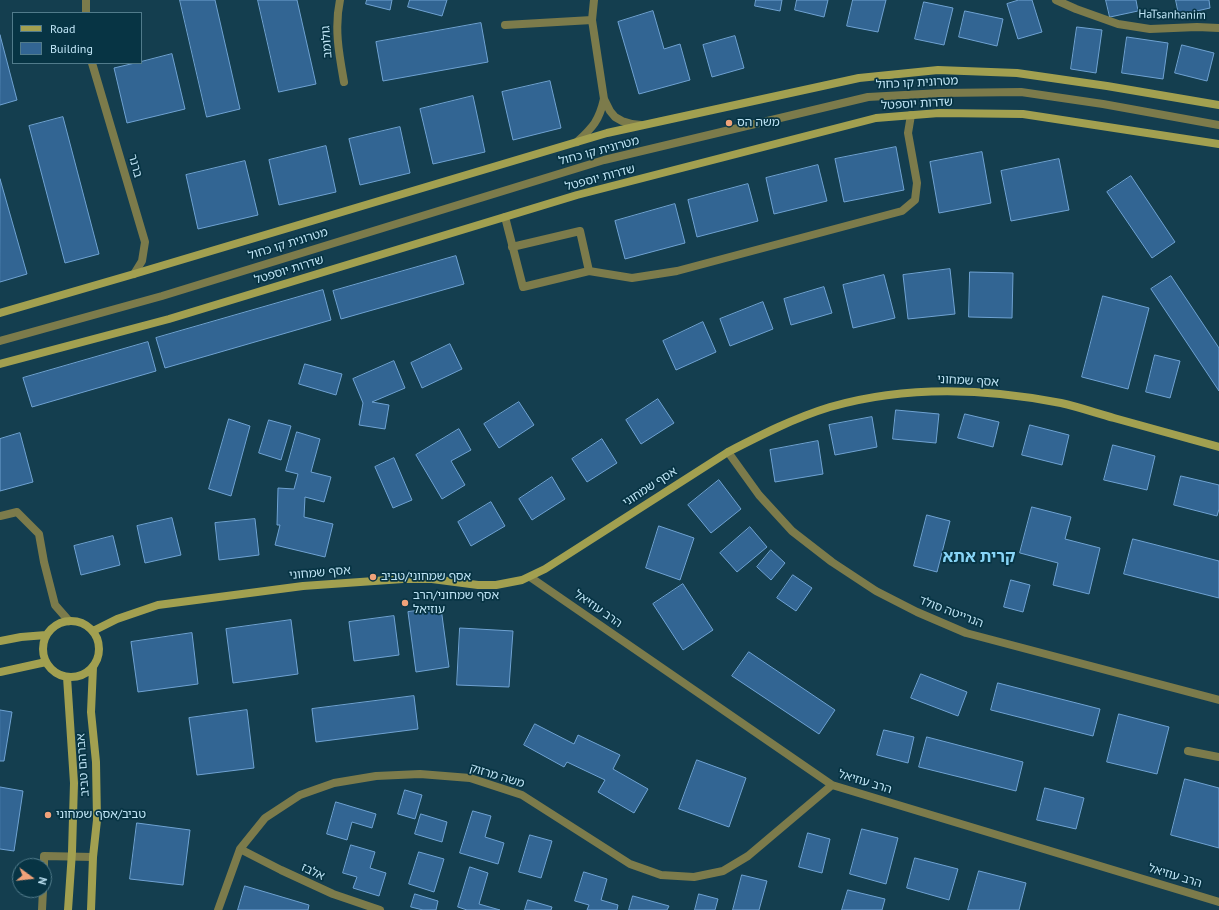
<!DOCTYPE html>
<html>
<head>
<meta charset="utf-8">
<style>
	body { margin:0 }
	#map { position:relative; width:1219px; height:910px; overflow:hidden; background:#143e4f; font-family:"PT Sans",sans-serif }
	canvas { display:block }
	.legend { position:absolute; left:12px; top:12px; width:130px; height:52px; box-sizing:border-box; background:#073444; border:1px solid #517b8b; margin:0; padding:5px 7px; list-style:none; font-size:12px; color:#c0e5f6 }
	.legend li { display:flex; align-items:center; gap:8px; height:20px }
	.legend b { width:20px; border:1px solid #517b8b }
	.north { position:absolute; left:12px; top:858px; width:40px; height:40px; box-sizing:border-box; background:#073444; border:1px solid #517b8b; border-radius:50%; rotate:105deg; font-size:11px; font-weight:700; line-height:16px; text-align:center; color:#c0e5f6 }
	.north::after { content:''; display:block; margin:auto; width:14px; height:18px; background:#f0a27a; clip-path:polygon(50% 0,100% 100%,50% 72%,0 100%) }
</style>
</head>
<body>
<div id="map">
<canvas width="1219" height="910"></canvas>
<ul class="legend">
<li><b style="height:5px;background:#a2a050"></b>Road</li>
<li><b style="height:11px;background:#326593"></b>Building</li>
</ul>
<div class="north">N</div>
</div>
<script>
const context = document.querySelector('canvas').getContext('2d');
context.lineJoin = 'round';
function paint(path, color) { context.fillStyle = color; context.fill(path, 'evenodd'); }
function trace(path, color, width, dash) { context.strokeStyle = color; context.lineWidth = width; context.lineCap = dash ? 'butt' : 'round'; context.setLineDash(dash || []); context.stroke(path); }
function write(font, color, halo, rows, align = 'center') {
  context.font = font + ' "PT Sans","Noto Sans Hebrew",sans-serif'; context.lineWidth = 3.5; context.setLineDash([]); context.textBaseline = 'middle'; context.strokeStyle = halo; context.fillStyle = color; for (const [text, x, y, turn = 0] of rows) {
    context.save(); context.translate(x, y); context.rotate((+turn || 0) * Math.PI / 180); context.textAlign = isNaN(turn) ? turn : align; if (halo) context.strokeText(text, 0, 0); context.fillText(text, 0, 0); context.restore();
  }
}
const building = new Path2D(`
	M180,0h35l25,109 -33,8z
	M258,0h39l19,84 -37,8z
	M367,0h25l-2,10 -24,-6z
	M410,0h37l-5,16 -34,-9z
	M756,0h26l-2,11 -25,-5z
	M797,0h31l-4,17 -29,-7z
	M853,0h33l-8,32 -31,-6z
	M1019,0h13l10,32 -24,7 -11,-35z
	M1106,0h30l2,11 -28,6z
	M1176,0h33l1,8 -31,7z
	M924,2l29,6 -9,37 -29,-6z
	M653,11l11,38 16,-5 10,36 -51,14 -21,-72z
	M965,11l38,8 -6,27 -38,-9z
	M481,23l7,39 -105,19 -7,-39z
	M1077,27l25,3 -6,43 -25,-4z
	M0,35l17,65 -17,5z
	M735,36l9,32 -32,9 -9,-32z
	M1127,37l41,6 -5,36 -41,-6z
	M1182,45l32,8 -7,28 -32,-8z
	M172,54l13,55 -58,14 -13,-55 21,-5h6v-1z
	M550,81l11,47 -48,12 -11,-48z
	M473,96l12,56 -52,12 -13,-55z
	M63,117l36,137 -34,9 -36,-137z
	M400,127l10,46 -50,12 -11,-46z
	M326,146l10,46 -57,13 -10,-45z
	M896,147l8,43 -60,12 -9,-43z
	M982,152l9,51 -52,10 -9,-51z
	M1059,159l10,51 -58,11 -10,-50z
	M245,161l13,54 -60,14 -12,-54z
	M818,165l9,36 -53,13 -8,-36z
	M1131,176l44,66 -23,16 -45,-66z
	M0,179l27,95 -27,8z
	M748,184l10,37 -61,16 -9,-37z
	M675,204l10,39 -60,16 -10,-38z
	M456,256l8,28 -123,35 -8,-28z
	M950,269l5,45 -47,5 -5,-44z
	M970,272l43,1 -1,45 -43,-1z
	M884,275l11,43 -42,10 -10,-43z
	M1171,276l48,72v43l-68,-102z
	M824,287l8,26 -41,12 -7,-26z
	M323,290l8,30 -166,48 -9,-30z
	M1103,296l46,12 -21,81 -46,-12z
	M763,302l10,27 -43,17 -10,-27z
	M703,322l13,30 -40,18 -13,-29z
	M148,342l8,29 -124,36 -9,-29z
	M450,344l12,25 -40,19 -11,-25z
	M1155,355l25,6 -10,37 -24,-6z
	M394,361l11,27 -33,14 17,3 -4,24 -26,-4 4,-22 -10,-24z
	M305,364l37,10 -6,21 -37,-11z
	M658,399l16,24 -33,21 -15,-24z
	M519,402l15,23 -35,23 -15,-24z
	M896,410l43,4 -3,29 -43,-4z
	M965,414l34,8 -6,25 -35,-9z
	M872,417l5,30 -42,8 -6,-30z
	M229,419l21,7 -19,70 -22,-7z
	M269,420l22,6 -10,34 -22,-7z
	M1030,425l39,10 -7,30 -40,-10z
	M459,429l12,21 -20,11 14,24 -23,14 -26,-44z
	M297,432l23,7 -9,33 20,5 -7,25 -19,-5 -1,20 29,7 -8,33 -50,-12 5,-20h-3l1,-37 16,1 4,-15 -12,-3z
	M20,433l13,49 -33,9v-52z
	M602,439l15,24 -30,19 -15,-23z
	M818,441l5,33 -48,8 -5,-32z
	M1113,445l42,11 -8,34 -43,-10z
	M394,458l18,42 -19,8 -18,-41z
	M1181,476l38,9v24l-2,7 -43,-11z
	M552,477l13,22 -33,21 -13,-21z
	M719,480l22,29 -30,24 -23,-28z
	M491,502l14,24 -34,20 -13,-24z
	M1032,507l39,10 -6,22 35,9 -11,46 -36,-9 5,-22 -38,-10z
	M927,515l23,6 -13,51 -23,-6z
	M172,518l9,37 -36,8 -8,-37z
	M255,519l4,36 -40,5 -4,-37z
	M659,526l35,12 -14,42 -34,-12z
	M750,527l17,20 -30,25 -17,-19z
	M113,536l7,29 -39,10 -7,-29z
	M1133,539l86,22v37l-95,-24z
	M771,550l14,13 -14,17 -14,-13z
	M793,575l19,13 -16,23 -19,-13z
	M1011,580l19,5 -7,27 -19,-5z
	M683,584l30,46 -30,20 -30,-46z
	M441,608l8,59 -33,5 -8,-60z
	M394,616l5,39 -45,6 -5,-39z
	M291,620l7,54 -65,9 -7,-54z
	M460,628l53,3 -4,56 -52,-2z
	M192,633l6,51 -60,8 -7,-50z
	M749,652l86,58 -16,24 -87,-58z
	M921,674l46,18 -9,24 -47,-18z
	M998,683l102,26 -7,27 -102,-26z
	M414,696l4,33 -102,13 -4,-33z
	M0,710l12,2 -8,49h-4z
	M247,710l7,58 -57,7 -8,-57z
	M1119,714l50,13 -12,47 -50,-12z
	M535,724l39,20 4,-9 42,20 -7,14 35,20 -14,24 -36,-21 7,-12 -38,-18 -3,5 -40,-22z
	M884,730l30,7 -6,26 -31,-8z
	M927,737l96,25 -7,29 -97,-24z
	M697,760l49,18 -17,49 -50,-18z
	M1185,779l34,9v60l-48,-13z
	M0,787l23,4 -9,60 -14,-2z
	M1045,788l39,10 -8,31 -39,-9z
	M405,790l17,5 -7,24 -17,-5z
	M336,802l40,12 -4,14 -20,-6 -5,18 -20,-6z
	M473,811l18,5 -6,21 19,6 -6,21 -38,-11z
	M421,814l26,8 -5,20 -27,-8z
	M137,823l53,7 -7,55 -53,-6z
	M862,829l36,9 -12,46 -36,-10z
	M808,833l22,6 -8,34 -23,-6z
	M530,835l22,6 -11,37 -22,-6z
	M351,845l24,7 -5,16 16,5 -7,23 -26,-8 4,-11 -14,-4z
	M419,852l25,7 -10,33 -25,-8z
	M915,858l43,11 -9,31 -42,-12z
	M470,867l18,6 -9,31 21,6h-33l-9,-3z
	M979,871l47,12 -7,27h-51z
	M584,872l23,7 -6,21 17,5 -1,5h-30l2,-5 -14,-4z
	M742,875l25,6 -8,29h-26z
	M245,886l64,19 -1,5h-70z
	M848,890l37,9 -3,11h-40z
	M415,894l23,7 -2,9h-13l-12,-3z
	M699,894l19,5 -3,11h-20z
	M633,896l36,10 -2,4h-38z
	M528,900l24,7 -1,3h-26z`);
const lane = new Path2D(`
	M0,341l162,-45 442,-136 264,-63 73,-4 80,-1 82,12 116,21
	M0,516l17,-4 22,22 5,28 11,43 14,16
	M1188,751l31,6`);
const street = new Path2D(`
	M86,0v13
	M340,0c-6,28 -1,54 4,82
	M594,0l-2,20 12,79 6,12 5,6 7,4 10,3 9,1
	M1056,0l20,9 42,15 32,5 47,-2 22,1
	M505,25l87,-5
	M92,63l53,179 -3,19 -8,13
	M577,142c16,-15 22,-21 27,-43
	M505,217l18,70 66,-16 -9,-40 -68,16
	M589,271l43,7 45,-7 225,-60 13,-11 2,-17 -9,-50 3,-18
	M728,452l31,43 33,36 40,31 44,29 41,21 49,21 253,67
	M530,577l302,208 387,117
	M240,849l41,21 52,24 47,16
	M44,866v-10l49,1
	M42,910l1,-20
	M218,910l22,-61 25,-31 35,-23 34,-12 42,-7 44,-2 50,4 52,17 108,69 31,11 33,2 29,-6 25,-15 84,-71`);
const secondary = new Path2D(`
	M0,313l134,-39 473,-141 252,-55 79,-8 79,3 90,13 112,19
	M0,364l169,-45 408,-124 299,-77 63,-5 84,1 196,30
	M43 649a28 28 0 1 1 56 0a28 28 0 1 1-56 0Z
	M93,631l24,-12 41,-14 145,-19 100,-7h29l46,6h18l26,-5 23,-11 183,-117c33,-17 66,-34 102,-45 76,-22 155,-19 231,-4 18,4 35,10 53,15 35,10 70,19 105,29
	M0,641l21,-4 25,-2
	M0,672l46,-10
	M67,677l7,106 -2,69 -4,58
	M91,910l2,-53 4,-37 -1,-58 -5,-50 2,-45`);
const markers = [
	[729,123,4,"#f0a27a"],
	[373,577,4,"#f0a27a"],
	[405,603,4,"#f0a27a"],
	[48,815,4,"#f0a27a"]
];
const streetNames = [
	["HaTsanhanim",1172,15,1],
	["גולומב",327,42,-94],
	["מטרונית קו כחול",917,83,-3],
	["שדרות יוספטל",917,104,-3],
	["מטרונית קו כחול",599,151,-15],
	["ברנר",135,166,74],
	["שדרות יוספטל",600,178,-15],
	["מטרונית קו כחול",288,244,-17],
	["שדרות יוספטל",289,270,-17],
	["אסף שמחוני",968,381,3],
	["אסף שמחוני",650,487,-33],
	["אסף שמחוני",320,573,-5],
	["הרב עוזיאל",598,609,35],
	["הנרייטה סולד",951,612,21],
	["אברהם טביב",83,765,-94],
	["משה מרזוק",497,776,17],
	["הרב עוזיאל",865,782,17],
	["אלבז",313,872,25],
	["הרב עוזיאל",1175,876,17]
];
const poiNames = [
	["משה הס",737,123],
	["אסף שמחוני/טביב",381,577],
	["אסף שמחוני/הרב",413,596],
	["עוזיאל",413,610],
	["טביב/אסף שמחוני",56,815]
];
const districtNames = [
	["קרית אתא",979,557]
];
paint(building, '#326593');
trace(building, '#6fa2d2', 1);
trace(lane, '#7c7b4b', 8);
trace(street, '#7c7b4b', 8);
trace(secondary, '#a2a050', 8);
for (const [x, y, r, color] of markers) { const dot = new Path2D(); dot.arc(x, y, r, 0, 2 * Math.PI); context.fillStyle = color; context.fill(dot); trace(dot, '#073444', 1.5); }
write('12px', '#c0e5f6', '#073444', streetNames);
write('12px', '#c0e5f6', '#073444', poiNames, 'left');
write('bold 16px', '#87d4f6', '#073444', districtNames);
</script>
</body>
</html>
